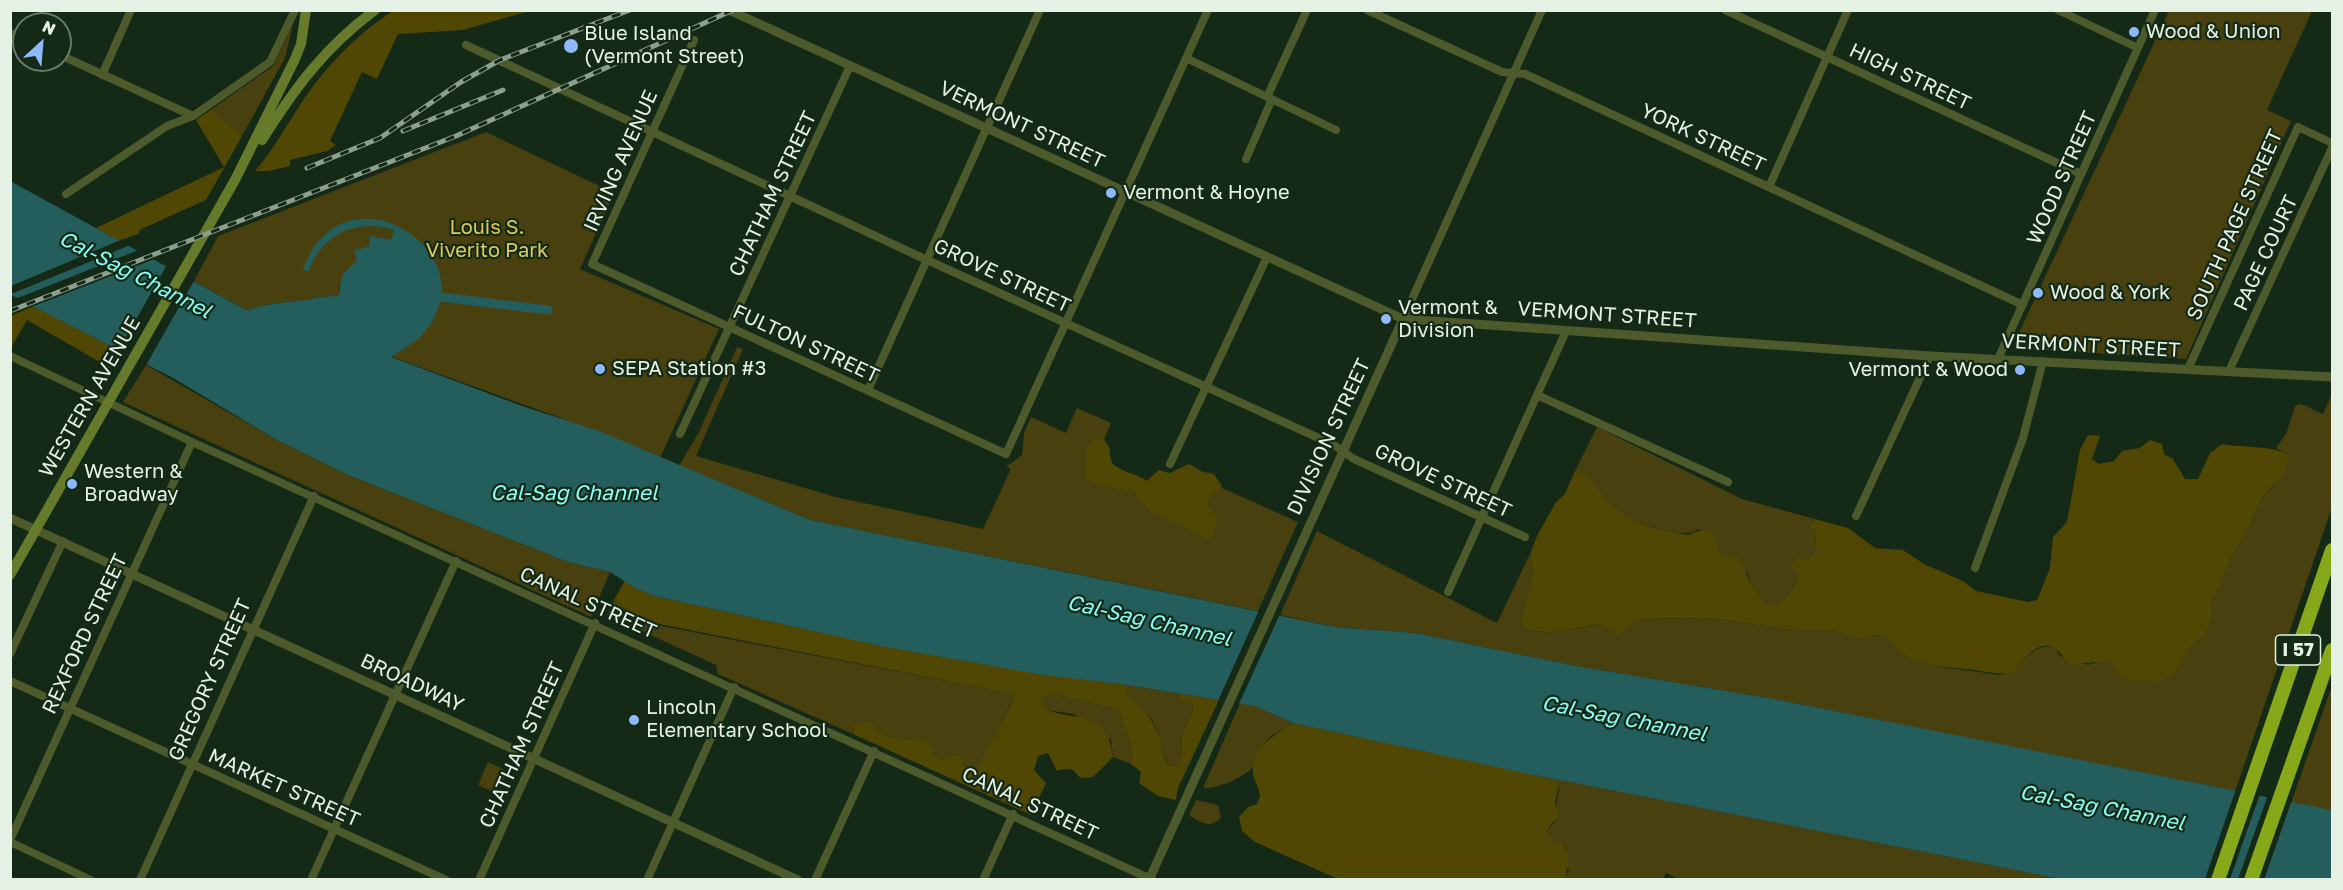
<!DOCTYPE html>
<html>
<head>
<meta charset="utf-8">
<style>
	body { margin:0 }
	#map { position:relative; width:2343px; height:890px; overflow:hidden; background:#142916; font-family:"Golos Text",sans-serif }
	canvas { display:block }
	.frame { position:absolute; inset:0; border:12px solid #e4f1e4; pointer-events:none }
	.north { position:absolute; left:12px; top:12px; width:60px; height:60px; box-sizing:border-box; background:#142916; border:2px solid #677968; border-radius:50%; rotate:26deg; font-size:16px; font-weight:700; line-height:24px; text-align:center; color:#e4f1e4 }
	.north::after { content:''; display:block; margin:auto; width:21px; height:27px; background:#8eb9fd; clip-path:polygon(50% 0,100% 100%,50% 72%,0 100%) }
</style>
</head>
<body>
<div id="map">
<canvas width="2343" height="890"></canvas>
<div class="frame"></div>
<div class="north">N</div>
</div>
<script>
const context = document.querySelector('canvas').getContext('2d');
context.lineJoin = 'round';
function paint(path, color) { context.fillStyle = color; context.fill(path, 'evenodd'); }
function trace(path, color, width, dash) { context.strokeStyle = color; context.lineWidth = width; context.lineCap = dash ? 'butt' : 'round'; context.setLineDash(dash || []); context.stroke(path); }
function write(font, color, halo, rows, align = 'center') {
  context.font = font + ' "Golos Text",sans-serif'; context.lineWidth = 4.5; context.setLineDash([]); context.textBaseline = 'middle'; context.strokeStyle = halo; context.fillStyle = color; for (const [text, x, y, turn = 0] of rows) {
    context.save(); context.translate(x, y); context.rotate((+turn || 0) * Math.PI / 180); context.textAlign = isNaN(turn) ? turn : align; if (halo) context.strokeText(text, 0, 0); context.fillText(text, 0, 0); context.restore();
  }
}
const green = new Path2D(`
	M2169,11h143l-45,99 24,11 -105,238 -156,-10 -12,-14z
	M293,24l-8,34 -43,78 -30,-27 61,-43z
	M486,132l128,61 -34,76 139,60 -59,129c-88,-39 -180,-68 -270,-102l7,-3 -58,-67v9l-73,10 -20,5 -52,-29 24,-45z
	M737,347l6,2 -47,107 140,41 147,32 28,-60 -5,-2 16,-12 2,-22 7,-16 35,16 11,-25 34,15 -7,17h-10l8,47 31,4c23,29 45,26 72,48l9,-13 3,-9 -9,-13 2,-7 10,-10 78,35 -40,89 -448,-91 -131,-54 20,-34z
	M146,365l131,75 71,35 220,87 42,10 -19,45 -468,-215z
	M2332,394v113l-97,285 -461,-93 -198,-33 -161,-33 -80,-6 -55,-12 37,-84 180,92 33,-69 3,19 -12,49 4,7 25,4 48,-9c23,10 19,16 39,-5l71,-1 86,12 40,1 26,8 18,-4 11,3c19,31 78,31 111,37 7,-4 15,-8 21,-13 13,-10 14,-17 34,-15l5,9 28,9 16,-5 68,17 20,-31 14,-13 7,-17 -2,-15 12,-21 7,-21 16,-25 15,-35 14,-15 12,-30 -11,-6 10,-14 9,-28 6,-2 22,10z
	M1597,427l145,72 73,20 -6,8 7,4 -1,23 -6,6 -17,3 6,11 -5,16 -15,16 -11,-1 -17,-22 -2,-10 -20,-17 -9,-3 -20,-24c-11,6 -19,4 -31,2 -18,-4 -34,-9 -48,-19 -16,-12 -26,-36 -45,-41z
	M614,600l25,20 17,5 348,67 9,2 1,4 -34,67 -4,6h-9l-6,-15 -10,-1 -7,4 -10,-3 -9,-16 -39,-3 -15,-14 -18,6v5l-135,-60 -2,-9 -109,-50z
	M1128,685l48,8 6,9 11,3c0,12 -6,16 -10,27 -4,12 3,17 -6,33l-8,1c-9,-14 -7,-31 -17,-46 -6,-9 -17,-17 -25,-24z
	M2332,686v125l-41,-8z
	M1053,694l66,16 13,40 -1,14 -18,-7 -2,-17 -38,-26 -27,-4 -4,-11z
	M1240,703l15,3 38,17c-7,5 -17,9 -24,15 -9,9 -9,21 -16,29 -10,11 -36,22 -50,21z
	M488,762l19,9 -10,23 -19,-9z
	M1560,780l501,99 -381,1 -14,-7 -3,6h-100l6,-9 -23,-38 8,-9z
	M1196,800l22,5 3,13c-11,11 -20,5 -32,-3z`);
const forest = new Path2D(`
	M393,11h136l-66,19 -65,4 -21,45 -15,-7 -32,69 6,4 -9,6 -37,9v6l-21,5h-14c19,-22 31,-45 47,-69 24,-36 55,-68 91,-91z
	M212,109l30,27 -36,64 -67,30 1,3 -21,8 -23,-13 128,-61 -28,-47z
	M33,306l86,44 -9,18 -83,-48 -16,28v-32z
	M2088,435l12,1 -8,23 7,5 15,-3 8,-10 18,-3 10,-8 12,4 2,10 9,5 12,20h13l12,-26 12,-9c21,4 48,1 65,10v16l-26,29 -15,35 -16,25 -7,21 -12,21 2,15 -7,17 -14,13 -20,31c-19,5 -37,8 -55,-3l-3,-10c-14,-5 -29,1 -43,0 -6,-4 -13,-15 -18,-17 -18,-7 -30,15 -40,25 -17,4 -31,-2 -47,-3 -28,-3 -61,-4 -77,-31l-11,-3 -18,4 -26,-8 -40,-1 -86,-12 -71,1c-22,22 -15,16 -39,5l-48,9 -25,-4 -4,-7 12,-49 -3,-19 7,-18 19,-34 9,-8 10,-23c19,4 29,29 44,40 20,15 46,20 70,24 18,-10 28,-1 30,18l22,7 9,23 17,22h11l15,-15 5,-16 -7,-10 7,-6 10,1 7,-5 1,-23 -7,-4 6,-8 33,9 27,20 28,2 21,14 39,17 13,10 52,11 9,-2 13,-32 3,-31 14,-15 13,-72z
	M1094,440h10c9,10 4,12 8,22 3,8 26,12 35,19l12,-11 11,3 19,-9 14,8 11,2 8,12 -12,11 -2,7 9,13 -4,19 -8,3c-19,-15 -44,-19 -60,-33 -4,-4 -8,-11 -12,-15l-31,-4 -16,-8v-29z
	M625,580l10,8 19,8c157,35 314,70 474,89l-1,11c16,11 27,24 33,43 3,11 2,17 9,27l8,-1c9,-16 2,-21 6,-33 4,-11 10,-14 10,-27l-11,-3 -6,-9 43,7 -41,88 -2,12 -18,-4 -19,-13 2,-11 -10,-8 1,-14 -13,-40 -66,-16 -11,5 5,11c34,12 60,0 66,47l-20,20 -13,1c-7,-10 -11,-11 -23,-7l-9,-18 -10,3 -4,14 12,13 -15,32 -178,-81 2,-10 16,-1 15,14 39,3 7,7 2,9 10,3 7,-4 10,1 6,15h9l38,-72 -1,-5 -374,-74 -25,-20z
	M1293,723l267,57 -5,23 4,11 -13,18 7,9 7,1c10,13 11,23 3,38l-225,-1 -83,-37 -13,-11 -3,-14 9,-10 9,-3 3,-8c-1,-8 -6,-15 -7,-23 -2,-25 22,-39 40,-50z`);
const water = new Path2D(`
	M10,181l236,129 20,-5 73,-10 3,-20 15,-15 -3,-10 15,-3 1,-11 21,4 3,-10c-37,-12 -72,4 -85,41l-6,-1c40,-114 194,-14 118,66 -9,9 -20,14 -30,21l131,49 77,25 211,89 525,107 80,6 161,33 198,33 543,108 15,4v68h-271l-537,-106 -231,-50 -38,-17 -127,-21 -84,-10 -158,-28 -232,-51 -19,-8 -25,-16 -42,-10 -220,-87 -71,-35 -104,-62 -162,-83z`);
const pier = new Path2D(`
	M123,239l10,5 -122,50v-8z
	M141,249l16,9 -128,50 -16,-8z
	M168,263l27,16 -50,88 -28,-14z
	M1260,608l21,4 -43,94 -21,-3z
	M2236,789l24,5 -30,85h-25z
	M2268,795l24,5 -28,80 -26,-1z`);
const canal = new Path2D(`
	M440,297l108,13`);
const minor = new Path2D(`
	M1367,10l135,62 23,2 498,231
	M1725,10l356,164
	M2058,10l80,38
	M10,33l14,6
	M694,40l-102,224 414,190 202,-444
	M466,45l461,215 407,185 20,14 171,78
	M60,55l133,61
	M1186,58l150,72
	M102,75l29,-65
	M1267,97l40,-87
	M1246,159l26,-60
	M1769,187l79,-177
	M66,194l101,-68 26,-10 77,-54 25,-52
	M1403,319l139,-309
	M10,356l182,86 961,438
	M1998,359l157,-349
	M2188,369l110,-242 34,16
	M2229,371l103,-223
	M868,390l172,-380
	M1537,395l191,87
	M680,434l170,-368
	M1170,464l97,-207
	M1856,516l74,-160
	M1975,568l48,-130 20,-77
	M1448,592l118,-261
	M10,654l53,-113
	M10,681l436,199
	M10,840l182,-398
	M10,842l81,38
	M140,880l174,-384
	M311,880l145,-319
	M479,880l116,-257
	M647,880l87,-193
	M815,880l59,-129
	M983,880l30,-66`);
const tertiary = new Path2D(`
	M729,10l674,309 527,37 402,21
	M10,518l788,362
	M1149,880l254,-561`);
const secondary = new Path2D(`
	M262,140c33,-52 62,-92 113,-130
	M10,575l225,-395 60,-121 6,-15 5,-34`);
const motorway = new Path2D(`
	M2218,880l114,-330
	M2251,880l81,-230`);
const rail = new Path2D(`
	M403,131l100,-41
	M307,168l73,-30 81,-56 39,-22 130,-50
	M10,311l446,-175 277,-126`);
const markers = [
	[2134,32,6,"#8eb9fd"],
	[571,46,8,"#8eb9fd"],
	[1111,193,6,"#8eb9fd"],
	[2038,293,6,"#8eb9fd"],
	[1386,319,6,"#8eb9fd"],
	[600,369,6,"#8eb9fd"],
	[2020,370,6,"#8eb9fd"],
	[72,484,6,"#8eb9fd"],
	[634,720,6,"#8eb9fd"]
];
const shields = [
	[2298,650,45]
];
const shieldNames = [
	["I 57",2298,650]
];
const poiNames = [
	["Wood & Union",2146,32],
	["Blue Island",584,34],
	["(Vermont Street)",584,57],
	["Vermont & Hoyne",1123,193],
	["Wood & York",2050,293],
	["Vermont &",1398,308],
	["Division",1398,331],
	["SEPA Station #3",612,369],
	["Vermont & Wood",2008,370,"right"],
	["Western &",84,472],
	["Broadway",84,495],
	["Lincoln",646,708],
	["Elementary School",646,731]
];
const streetNames = [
	["HIGH STREET",1910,77,25],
	["VERMONT STREET",1022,125,25],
	["YORK STREET",1703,138,25],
	["IRVING AVENUE",621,161,-66],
	["WOOD STREET",2062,178,-66],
	["CHATHAM STREET",773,194,-65],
	["SOUTH PAGE STREET",2235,225,-66],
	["PAGE COURT",2266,253,-65],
	["GROVE STREET",1002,276,25],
	["VERMONT STREET",1607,315,4],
	["FULTON STREET",806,344,25],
	["VERMONT STREET",2091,346,3],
	["WESTERN AVENUE",90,397,-60],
	["DIVISION STREET",1329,437,-65],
	["GROVE STREET",1443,481,25],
	["CANAL STREET",588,603,24],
	["REXFORD STREET",85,634,-65],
	["GREGORY STREET",210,680,-66],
	["BROADWAY",412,683,25],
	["CHATHAM STREET",522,745,-66],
	["MARKET STREET",284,788,24],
	["CANAL STREET",1030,804,25]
];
const parkNames = [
	["Louis S.",487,228],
	["Viverito Park",487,251]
];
const waterNames = [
	["Cal-Sag Channel",135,275,27],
	["Cal-Sag Channel",574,493],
	["Cal-Sag Channel",1149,621,13],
	["Cal-Sag Channel",1624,719,11],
	["Cal-Sag Channel",2102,808,11]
];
paint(green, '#48400f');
paint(forest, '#514704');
paint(water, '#245e5c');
paint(pier, '#142916');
trace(canal, '#245e5c', 9);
trace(minor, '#4d5b2c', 8);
trace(tertiary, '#4d5b2c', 9);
trace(secondary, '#657a2a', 10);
trace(motorway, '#87a819', 14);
trace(rail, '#8e9e8f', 5);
trace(rail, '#142916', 3, [9]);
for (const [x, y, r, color] of markers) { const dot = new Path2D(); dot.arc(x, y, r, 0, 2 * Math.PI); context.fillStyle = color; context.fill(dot); trace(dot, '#142916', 2); }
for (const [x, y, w] of shields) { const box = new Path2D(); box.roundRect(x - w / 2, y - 15, w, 30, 4.5); context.fillStyle = '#142916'; context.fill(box); trace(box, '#e4f1e4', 1.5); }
write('bold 18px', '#e4f1e4', null, shieldNames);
write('20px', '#e4f1e4', '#142916', poiNames, 'left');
write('20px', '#e4f1e4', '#142916', streetNames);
write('20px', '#dcca5e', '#142916', parkNames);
write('italic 21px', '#8afbf5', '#142916', waterNames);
</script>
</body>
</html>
